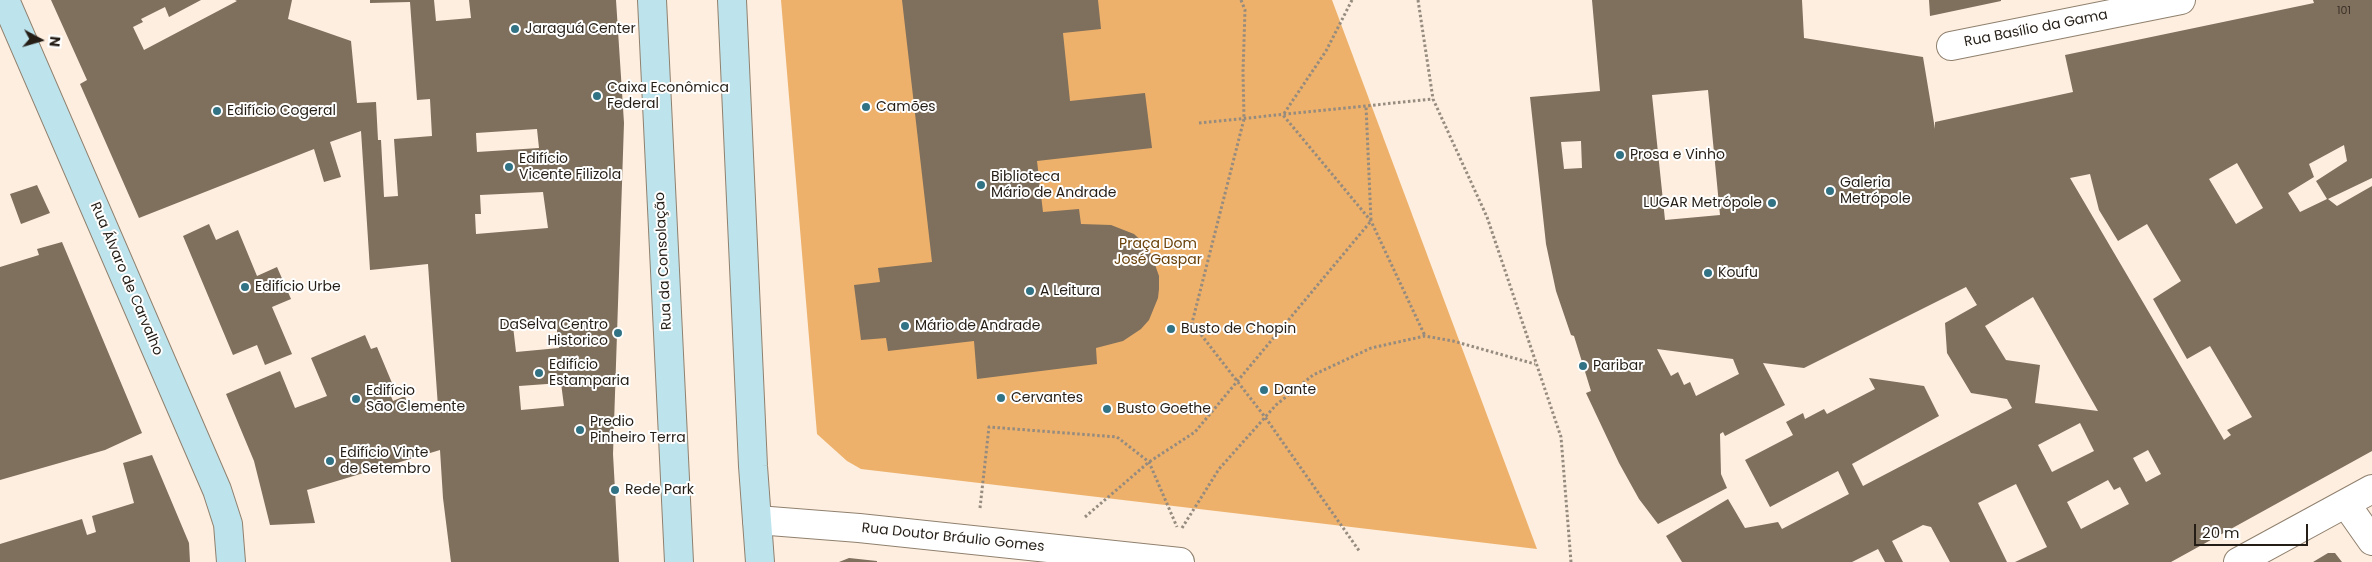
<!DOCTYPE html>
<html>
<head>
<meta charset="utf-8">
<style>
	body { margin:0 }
	#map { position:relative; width:2372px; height:562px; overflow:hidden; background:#fdeedf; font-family:Poppins,sans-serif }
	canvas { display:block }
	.north { position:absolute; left:15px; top:15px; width:50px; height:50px; -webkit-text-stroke:4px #fff; paint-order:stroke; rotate:96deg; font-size:14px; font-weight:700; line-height:20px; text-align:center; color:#251e17 }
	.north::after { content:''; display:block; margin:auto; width:18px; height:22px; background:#251e17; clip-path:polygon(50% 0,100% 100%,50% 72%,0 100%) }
	.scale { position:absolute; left:2194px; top:524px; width:114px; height:22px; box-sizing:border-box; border:2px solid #251e17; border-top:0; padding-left:6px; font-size:15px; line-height:18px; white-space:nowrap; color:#251e17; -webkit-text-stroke:4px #fff; paint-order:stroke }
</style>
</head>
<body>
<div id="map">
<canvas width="2372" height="562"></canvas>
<div class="north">N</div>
<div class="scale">20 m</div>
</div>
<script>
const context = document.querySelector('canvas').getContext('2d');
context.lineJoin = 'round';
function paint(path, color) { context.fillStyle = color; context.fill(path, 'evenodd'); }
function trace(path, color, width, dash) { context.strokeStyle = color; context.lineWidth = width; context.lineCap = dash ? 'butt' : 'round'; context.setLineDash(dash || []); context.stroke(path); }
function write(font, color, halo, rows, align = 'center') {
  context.font = font + ' Poppins,sans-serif'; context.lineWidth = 4; context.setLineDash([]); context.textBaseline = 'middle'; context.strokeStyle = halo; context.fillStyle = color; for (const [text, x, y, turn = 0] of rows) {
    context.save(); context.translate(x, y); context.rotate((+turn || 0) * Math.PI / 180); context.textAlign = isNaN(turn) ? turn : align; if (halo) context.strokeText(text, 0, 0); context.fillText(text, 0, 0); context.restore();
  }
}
const green = new Path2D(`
	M781,0h551l205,549 -676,-80 -14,-8 -30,-27z`);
const building = new Path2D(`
	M51,0h150l-32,17 -4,-10 -24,12 2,3 -10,5 11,23 93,-49 -2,-1h57l-4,19 63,22 6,62 19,-1 2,38h3l3,57 14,-1 -4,-57 38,-3 -2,-37 -13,1 -7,-98 -40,1v-3h64l2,21 35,-3 -2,-18h147l8,123 -11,331 6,108h-168l-8,-64 -3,-48 -133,40 8,33 -45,2 -16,-64 -28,-67 54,-23 15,37 32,-12 -16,-38 54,-23 6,14 6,-2 15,36 -6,2 7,16 12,-5 5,17 28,-6 -10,-143 -58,6 -9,-139 -31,11 11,35 -17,5 -10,-33 -175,69 -59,-134 7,-4zM537,129l2,19 -62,4 -1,-19zM543,192l5,36 -72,6 -1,-20h6l-1,-19zM556,322l3,26 -43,4 -3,-26zM561,383l3,23 -43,4 -2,-24z
	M902,0h196l3,29 -38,4 7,68 75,-8 7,55 -115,13 6,51 36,-3 2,15 30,1 23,9 12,11 6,11 7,20v13l-1,9 -9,22 -8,9 -18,12 -27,7 1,16 -120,15 -3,-38 -86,10 -2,-13 -25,2 -7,-55 26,-3 -2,-14 54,-6z
	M1592,0h210l2,38 119,19 12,72v-7l138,-30 -8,-37 249,-52 -1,-3h59v178l-44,21 9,7 35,-20v265l-201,111h-156l32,-15 -31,-63 -38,19 29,59h-57l-19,-35 -8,-2 -31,16 11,21h-18l-7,-13 -26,13h-170l-16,-26 62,-37 17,29 33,-6 4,7 67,-35 -11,-23 -68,36 -25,-47 48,-25 -7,-13 17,-9 2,6 19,-10 3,5 48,-25 -6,-11 55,8 15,30 -87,48 11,22 149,-78 -5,-9 -36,-6 -24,-40 -2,-30 32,-18 -11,-18 -162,81 -41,-5 22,42 -60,31 -2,-4 -3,2 1,40 6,14 -69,36 -19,-25 -20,-36 -33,-70 5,-2 -17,-55 -3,-1 -15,-44 -10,-47 -16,-147 70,-6zM1708,90l12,125 -55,5 -13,-125zM1581,141l1,27 -18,1 -3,-27zM2344,145l3,16 -31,20 11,18 -27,13 -12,-19 26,-16 -5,-13zM2237,163l26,45 -27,16 -27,-45zM2090,174l9,36 19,31 29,-17 34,57 -28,18 34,60 23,-13 42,71 -25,13 4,5 -7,5 -154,-262zM2033,297l65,114 -63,-8 5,-38 -34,-5 -21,-34zM1657,349l76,10 6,15 -43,22 -6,-14 -6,3 -6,-13 -7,4zM2080,423l14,28 -42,21 -14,-27zM2148,450l13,24 -15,8 -13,-24zM2108,480l6,10 6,-3 9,17 -48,25 -14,-27z
	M1929,0h72v1l-71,15z
	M37,185l13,28 -29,11 -11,-30z
	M209,224l7,16 22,-10 19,46 20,-9 14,32 -19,8 20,47 -27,11 -8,-20 -24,10 -50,-119z
	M62,242l80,191 -37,17 -105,30v-213l39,-12 -2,-6z
	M152,455l37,88 1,19h-190v-18l82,-25 5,16 9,-3 -4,-16 42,-13 -11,-40z
	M2328,553h7l7,9h-29z
	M849,558l28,3v1h-38z`);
const path = new Path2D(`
	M1241,0l4,10 -2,62 1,47 -52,204 73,94 95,135
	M1352,0l-26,51 -43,64 88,106 54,115
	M1418,0l15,99 54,118 74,220 10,125
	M1199,123l234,-24
	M980,508l9,-81 128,10 32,25 28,65
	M1085,517l64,-55 46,-30 176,-211 -5,-115
	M1182,528l37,-59 57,-64 37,-30 58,-27 54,-12 28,5 82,23`);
const street = new Path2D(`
	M1951,46l230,-46
	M2346,504l26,37
	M757,520l102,8 321,34
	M2238,562l134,-73`);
const secondary = new Path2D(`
	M5,0l212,490 11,34 3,38
	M652,0l27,562
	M732,0l21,466 7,96`);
const markers = [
	[515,29,5,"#317385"],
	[597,96,5,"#317385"],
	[866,107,5,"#317385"],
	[217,111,5,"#317385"],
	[1620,155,5,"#317385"],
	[509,167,5,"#317385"],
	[981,185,5,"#317385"],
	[1830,191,5,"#317385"],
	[1772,203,5,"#317385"],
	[1708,273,5,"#317385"],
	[245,287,5,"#317385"],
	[1030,291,5,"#317385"],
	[905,326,5,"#317385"],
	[1171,329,5,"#317385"],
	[618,333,5,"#317385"],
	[1583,366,5,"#317385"],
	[539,373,5,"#317385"],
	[1264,390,5,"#317385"],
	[1001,398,5,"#317385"],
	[356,399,5,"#317385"],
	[1107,409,5,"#317385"],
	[580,430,5,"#317385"],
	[330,461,5,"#317385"],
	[615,490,5,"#317385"]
];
const numberNames = [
	["101",2344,11]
];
const poiNames = [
	["Jaraguá Center",525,29],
	["Caixa Econômica",607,88],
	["Federal",607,104],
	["Camões",876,107],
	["Edifício Cogeral",227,111],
	["Prosa e Vinho",1630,155],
	["Edifício",519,159],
	["Vicente Filizola",519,175],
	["Biblioteca",991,177],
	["Mário de Andrade",991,193],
	["Galeria",1840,183],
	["Metrópole",1840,199],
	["LUGAR Metrópole",1762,203,"right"],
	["Koufu",1718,273],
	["Edifício Urbe",255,287],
	["A Leitura",1040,291],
	["DaSelva Centro",608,325,"right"],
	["Historico",608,341,"right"],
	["Mário de Andrade",915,326],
	["Busto de Chopin",1181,329],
	["Edifício",549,365],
	["Estamparia",549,381],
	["Paribar",1593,366],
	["Dante",1274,390],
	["Edifício",366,391],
	["São Clemente",366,407],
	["Cervantes",1011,398],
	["Busto Goethe",1117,409],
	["Predio",590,422],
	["Pinheiro Terra",590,438],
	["Edifício Vinte",340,453],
	["de Setembro",340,469],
	["Rede Park",625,490]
];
const streetNames = [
	["Rua Basílio da Gama",2036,29,-11],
	["Rua da Consolação",664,261,-93],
	["Rua Álvaro de Carvalho",126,279,67],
	["Rua Doutor Bráulio Gomes",953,538,6]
];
const parkNames = [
	["Praça Dom",1158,244],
	["José Gaspar",1158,260]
];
paint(green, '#edb16b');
paint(building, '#7f6f5d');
trace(street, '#90806e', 30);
trace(secondary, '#90806e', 30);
trace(path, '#968b7f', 3, [2.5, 2.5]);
trace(street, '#fff', 28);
trace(secondary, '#bde3ec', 28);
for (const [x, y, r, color] of markers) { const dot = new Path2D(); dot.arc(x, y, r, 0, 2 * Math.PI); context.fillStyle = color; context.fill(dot); trace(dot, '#fff', 2); }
write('11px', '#3c3228', null, numberNames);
write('14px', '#251e17', '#fff', poiNames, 'left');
write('14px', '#251e17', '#fff', streetNames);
write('14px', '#694109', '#fff', parkNames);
</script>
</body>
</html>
